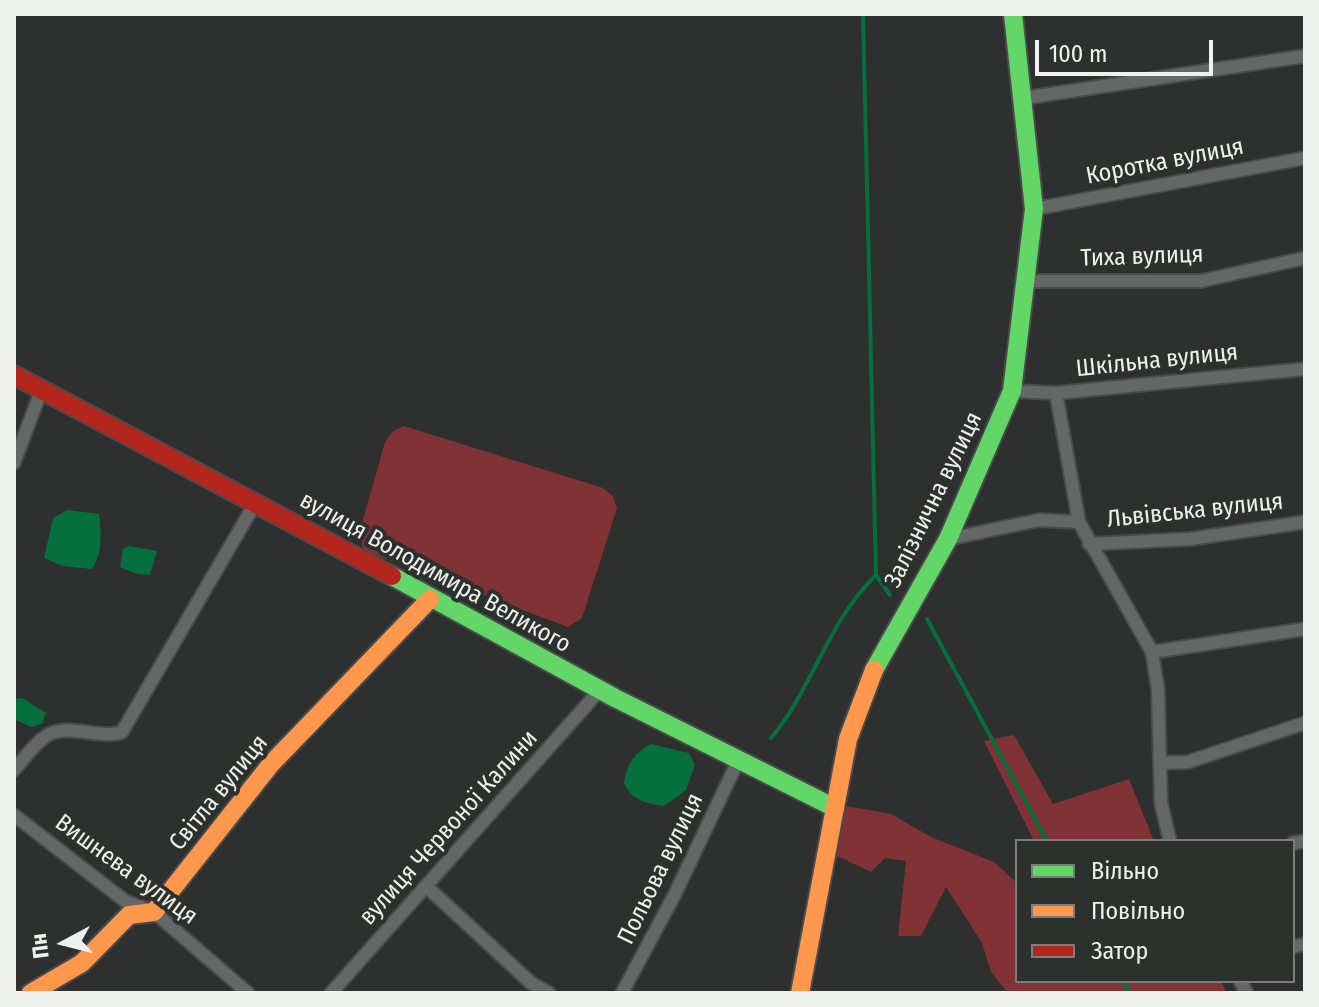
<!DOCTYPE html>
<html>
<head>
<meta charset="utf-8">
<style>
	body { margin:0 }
	#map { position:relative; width:1319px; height:1007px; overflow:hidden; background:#2d302e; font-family:"Fira Sans Condensed",sans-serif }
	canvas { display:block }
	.frame { position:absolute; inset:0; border:16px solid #eef1ee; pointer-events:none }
	.legend { position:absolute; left:1015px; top:839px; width:280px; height:144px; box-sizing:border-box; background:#2c312d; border:2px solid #7a7e7a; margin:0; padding:10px 14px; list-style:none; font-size:24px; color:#eef1ee }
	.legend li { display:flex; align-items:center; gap:16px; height:40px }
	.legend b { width:40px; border:2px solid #7a7e7a }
	.north { position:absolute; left:24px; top:903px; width:80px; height:80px; -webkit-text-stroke:6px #2c312d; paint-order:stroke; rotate:263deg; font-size:22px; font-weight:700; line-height:32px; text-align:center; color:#eef1ee }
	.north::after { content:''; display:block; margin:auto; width:28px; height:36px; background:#eef1ee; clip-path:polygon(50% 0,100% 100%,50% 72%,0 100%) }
	.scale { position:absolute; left:1035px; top:40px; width:178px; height:36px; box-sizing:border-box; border:4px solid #eef1ee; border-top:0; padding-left:10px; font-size:24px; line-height:28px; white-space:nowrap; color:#eef1ee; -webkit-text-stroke:6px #2c312d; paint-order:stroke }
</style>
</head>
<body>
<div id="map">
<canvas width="1319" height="1007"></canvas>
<div class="frame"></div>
<ul class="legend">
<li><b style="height:10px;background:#63d668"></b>Вільно</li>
<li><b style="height:10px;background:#ff974d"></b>Повільно</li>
<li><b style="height:10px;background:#b3261e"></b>Затор</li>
</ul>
<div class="north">Пн</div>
<div class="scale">100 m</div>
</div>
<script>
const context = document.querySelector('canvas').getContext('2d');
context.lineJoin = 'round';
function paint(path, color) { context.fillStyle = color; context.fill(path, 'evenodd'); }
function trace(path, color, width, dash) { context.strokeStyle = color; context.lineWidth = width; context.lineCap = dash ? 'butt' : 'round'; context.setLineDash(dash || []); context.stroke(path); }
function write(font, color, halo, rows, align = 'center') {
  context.font = font + ' "Fira Sans Condensed",sans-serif'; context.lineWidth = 8; context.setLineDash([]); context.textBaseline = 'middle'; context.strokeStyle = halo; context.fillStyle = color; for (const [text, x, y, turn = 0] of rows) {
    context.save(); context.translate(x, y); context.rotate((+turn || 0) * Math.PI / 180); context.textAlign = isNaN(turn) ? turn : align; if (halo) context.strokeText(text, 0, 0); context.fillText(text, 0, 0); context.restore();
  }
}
const green = new Path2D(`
	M404,426l199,62 10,8 4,12 -35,110 -14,9 -204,-76 -5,-17 26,-92 8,-11z
	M1014,735l39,69 76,-25 25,62h-120l-50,-100z
	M846,806l45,8 40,23 63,25 23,21v98h204l6,12h-219l-17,-21 -9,-29 -36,-56 -25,49h-23l8,-75 -21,-3 -14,14 -34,-16z`);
const water = new Path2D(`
	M67,510l32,4c2,19 4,39 -7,55l-29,-3 -19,-8 9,-40z
	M129,546l28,5 -7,24 -13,-1 -17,-7 3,-18z
	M22,698l24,15 -4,11 -11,3 -17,-8v-20z
	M651,744l38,9 6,12 -9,25 -22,16c-17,-2 -33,-6 -40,-23 2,-18 11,-31 27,-39z`);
const stream = new Path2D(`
	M863,14l13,561 14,20
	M927,619l120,222
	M771,738c42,-50 57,-117 105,-163
	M1123,981l7,12`);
const street = new Path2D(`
	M1024,98l281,-42
	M1034,209l271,-51
	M1027,281h174l104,-23
	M1012,391l44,2 249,-24
	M1056,393l23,129 73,130 6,38 3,113 9,38
	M14,463l27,-72
	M948,539l91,-19 40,2
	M1089,544l101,-5 115,-17
	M1152,652l153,-23
	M1161,763l27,-1 117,-39
	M14,770c10,-11 20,-26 32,-34 21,-14 53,4 76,-4l134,-230
	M14,815l111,86 29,11 94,81
	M1293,843l12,-2
	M426,886l105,97 18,10
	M1293,947l12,-3
	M1240,981l7,12
	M331,993l268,-302
	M622,993l53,-99 62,-131`);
const fast = new Path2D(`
	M392,576l223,122 220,110
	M874,670l74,-131 64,-148 22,-182 -21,-195`);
const slow = new Path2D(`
	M31,993l51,-30 47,-48 25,-3 117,-148 159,-165
	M800,993l48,-254 26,-69`);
const jam = new Path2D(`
	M14,375l378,201`);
const streetNames = [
	["Коротка вулиця",1165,162,-11],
	["Тиха вулиця",1142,257,-2],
	["Шкільна вулиця",1157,361,-6],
	["Залізнична вулиця",934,500,-64],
	["Львівська вулиця",1195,511,-6],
	["вулиця Володимира Великого",435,573,29],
	["Світла вулиця",219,793,-51],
	["вулиця Червоної Калини",449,828,-48],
	["Польова вулиця",661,869,-64],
	["Вишнева вулиця",126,870,36]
];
paint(green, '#803235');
paint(water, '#05703d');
trace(stream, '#05703d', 4);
trace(street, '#494b4a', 16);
trace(fast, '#494b4a', 22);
trace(slow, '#494b4a', 22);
trace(jam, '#494b4a', 22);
trace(street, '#656766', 12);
trace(fast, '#63d668', 18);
trace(slow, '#ff974d', 18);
trace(jam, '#b3261e', 18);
write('24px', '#eef1ee', '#2c312d', streetNames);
</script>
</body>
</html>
